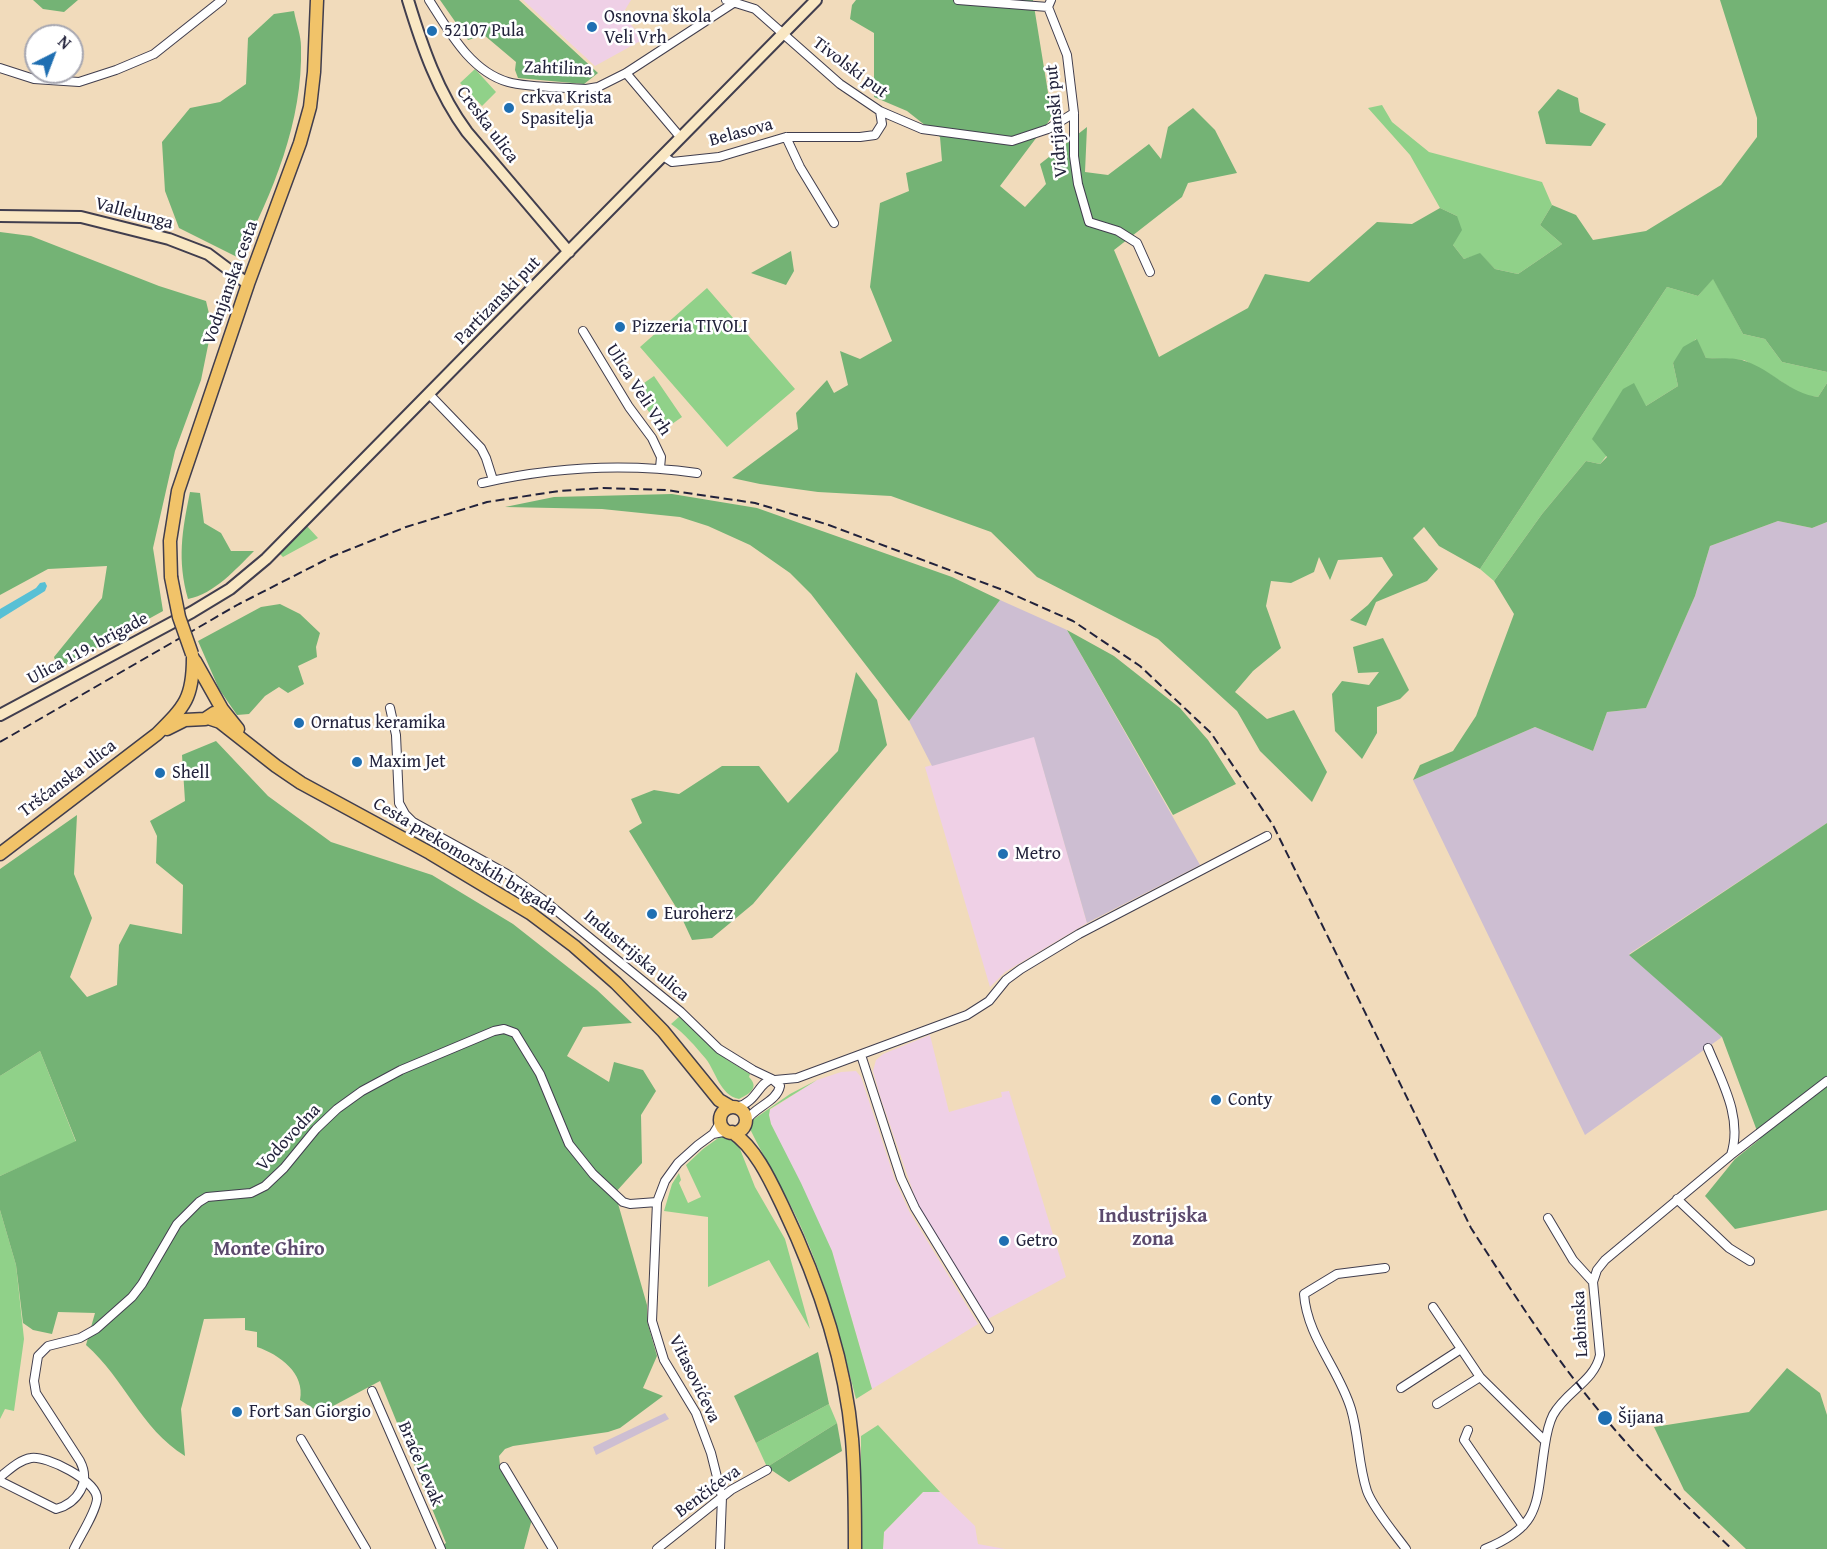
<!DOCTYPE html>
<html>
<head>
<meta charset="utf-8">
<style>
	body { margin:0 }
	#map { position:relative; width:1827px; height:1549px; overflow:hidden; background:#f1dbbb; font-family:"Gentium Book Plus",serif }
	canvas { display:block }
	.north { position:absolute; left:24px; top:24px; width:60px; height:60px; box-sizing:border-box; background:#fff; border:2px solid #a7a7b1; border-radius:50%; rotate:42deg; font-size:16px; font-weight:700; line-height:24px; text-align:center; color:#22223b }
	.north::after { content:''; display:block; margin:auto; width:21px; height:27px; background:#1f6fb2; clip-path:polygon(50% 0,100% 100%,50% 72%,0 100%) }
</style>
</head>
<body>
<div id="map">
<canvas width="1827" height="1549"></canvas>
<div class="north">N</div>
</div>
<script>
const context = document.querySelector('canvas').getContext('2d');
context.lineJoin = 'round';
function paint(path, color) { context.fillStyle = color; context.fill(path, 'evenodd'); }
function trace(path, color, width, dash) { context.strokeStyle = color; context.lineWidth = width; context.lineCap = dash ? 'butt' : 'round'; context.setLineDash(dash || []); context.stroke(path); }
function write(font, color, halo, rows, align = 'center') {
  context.font = font + ' "Gentium Book Plus",serif'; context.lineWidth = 5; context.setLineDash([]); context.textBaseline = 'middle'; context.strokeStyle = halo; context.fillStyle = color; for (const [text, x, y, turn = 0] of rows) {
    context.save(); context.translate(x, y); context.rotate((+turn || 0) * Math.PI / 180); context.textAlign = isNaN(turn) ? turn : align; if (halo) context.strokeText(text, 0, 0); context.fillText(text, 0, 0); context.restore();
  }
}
const built = new Path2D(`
	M523,0h108l-9,15 22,24 -49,27z
	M1034,736l53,187 -82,49 -15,15 -65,-220z
	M930,1035l19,77 53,-15 -1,-5 8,-1 57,186 -78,42 -70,-113 -38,-110 -7,-25 3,-11 7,-6z
	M856,1071l5,6 34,103 14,31 69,113 -106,65 -40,-138 -61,-127 -2,-9 1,-5 47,-30 24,-8z
	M923,1492h17l35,34 3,18 27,5h-122l1,-17z`);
const industrial = new Path2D(`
	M1778,521l34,7 15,-6v301l-198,131 93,83 -137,98 -172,-355 122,-53 58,24 14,-39 39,-4 49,-112 15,-50z
	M1000,600l67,30 133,235 -113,58 -53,-186 -102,29 -23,-45z
	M665,1413l4,6 -73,36 -3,-8z`);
const green = new Path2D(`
	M475,69l21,23 -14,14 -22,-23z
	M1382,105l10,17 37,30 113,30 10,23 -12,20 22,19 -44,30 -23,-5 -15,-15 -16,5 -11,-14 4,-29 -17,-8 -30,-53 -42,-47z
	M1713,278l30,56 22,5 17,23 45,10v11l-9,14 -16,-2 -31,-20 -27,-15 -38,-2 -10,-19 -23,24 5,23 -32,20 -46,58 -14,-3 -44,53 -48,67 -14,-12 187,-282 31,9z
	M707,288l88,101 -68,58 -87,-100z
	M654,376l28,41 -20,14 -28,-41z
	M307,526l11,12 -35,19 -3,-3z
	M680,1016l46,43 24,15 -1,3c11,11 0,17 -10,22 -19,-4 -23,-27 -33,-40 -11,-13 -21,-25 -35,-35z
	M40,1051l36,91 -76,34v-100z
	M817,1080l-47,29 -1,6 2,9 30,59 31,68 40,138 -16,10c-15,-59 -30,-117 -55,-172 -15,-34 -35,-65 -51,-98v-5l4,-5 36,-25z
	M721,1136h7l5,3 7,10 15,38 30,52 25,90 -41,-69 -61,27v-70l-44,-6 8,-27 7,-11 2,7 -2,3 9,20 13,-6 -15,-32 17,-16z
	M0,1210l16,55 8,74 -10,72 -9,-2 -5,10z
	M829,1404l8,19 -70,44 -11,-24z
	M878,1425l62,67h-17l-39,40 -1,17h-22v-113z`);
const forest = new Path2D(`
	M33,0h45l-14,12 -21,-3z
	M440,0h79l79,73 -14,11 -66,-6 -3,-8 1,-8 -32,-27 -16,5z
	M856,0h177l19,117 -52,69 25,21 21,-23 -6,-20 47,-37 -2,45 23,3 41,-31 12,15 7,-32 25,-19 22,22 22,43 -49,10 -6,14 -68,53 45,107 89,-49 17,-34 44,8 68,-60 35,2 28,-16 17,8 5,14 -9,15 11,14 16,-6 15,16 23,5 44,-30 -22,-19 12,-20 24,10 17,25 53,-9 75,-46 36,-48v-19l-37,-118h107v372l-45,-10 -17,-23 -22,-5 -30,-55 -15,17 -31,-9 -187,282 -41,-23 -15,-19 -11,11 25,31 -11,12 -51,21 -10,24 -16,-6 18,-15 25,-30 -11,-18 -44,3 -8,20 -11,-23 -5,15 -23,11 -20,-2 -5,25 15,42 -28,23 -18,21 32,27 27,-9 33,62 -15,30 -52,-51 -23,-40 -79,-72 -121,-62 -46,-45 -100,-36 -73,-4 -58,-8 -28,-6 66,-49 -2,-16 31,-33 7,13 14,-8 -8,-34 20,8 32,-18 -22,-54 10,-84 29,-12 -3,-18 36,-12 -2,-24 -33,-26 -33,-14v-64l-24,-14 2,-14z
	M294,11c2,12 7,24 7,36 2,74 -28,146 -62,211l-60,-30 -14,-37 -3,-49 28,-34 30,-6 26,-18 2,-46 26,-24z
	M1558,89l20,9 2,14 26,12 -15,22 -45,-2 -8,-32z
	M0,232l31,4 128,50 47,15 6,25 -11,54 -26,71 -22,97 10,63 -105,58 -4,-12 48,-59 5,-32 -59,3 -48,26z
	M791,251l3,20 -8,14 -35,-12z
	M1697,339l9,19c12,1 28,-1 39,3 27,9 44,32 73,36l9,-14v139l-15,6 -34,-7 -68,25 -15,50 -49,112 -39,4 -14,39 -58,-24 -122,53 7,-15 33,-14 23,-35 38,-102 -20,-33 48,-67 44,-53 14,3 7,-7 -15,-18 31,-50 11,-6 12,23 32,-20 -5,-23 10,-16z
	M190,492l10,1 4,30 17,10 10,18h23c-18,18 -40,43 -66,48 -11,-39 -6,-68 2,-107z
	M672,494l85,14 195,69 48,23 -91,121 -98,-127 -21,-21 -40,-28 -42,-19 -28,-9 -78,-8 -97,-2 49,-10z
	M280,604l20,10 20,19 -4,14 1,10 -19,9 6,18 -16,9 -9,-6 -14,9 -16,18 -12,1 -18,-26 -21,-48 63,-34z
	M1067,630l47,26 66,52 28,32 28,44 -63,31z
	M1383,638l26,52 -9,9 -23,8v26l-15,26 -27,-28 -3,-37 10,-13 27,4 10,-13 -21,1 -5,-26z
	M856,672l21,28 10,45 -134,159 -41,34 -20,2 -13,-28 -50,-81 13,-8 -11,-24 23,-9 25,4 43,-28h37l29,37 50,-52z
	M216,741l52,55 63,46 101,33 81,49 84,66 35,33 -49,4 -16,29 42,26 5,-20 29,8 13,21 -15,24 1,48 -27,30 32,112v16l10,35 -14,32 20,8 -43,32 -12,4 -95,14 -8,3 -6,7 1,9 32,54 -8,30h-88l10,-6 -66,-162 -60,32 -20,-13c5,-27 -20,-45 -43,-53v-15l-12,-2v-12l-41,1 -23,90 4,47c-45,-28 -60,-77 -99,-111l9,-32 -37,-1 -6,22 -19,-4 -10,-7 -7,-58 -16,-55v-34l76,-35 -36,-90 -40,25v-207l77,-54 -3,59 18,44 -22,59 17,20 30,-12 2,-40 11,-21 52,10 1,-49 -27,-22 1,-27 -7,-15 35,-20 -3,-46z
	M1827,823v387l-92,19 -30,-33 30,-37 25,-20 -38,-102 -93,-82z
	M818,1352l11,52 -73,39 -22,-47z
	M1787,1368l33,25 7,22v134h-81l-62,-59 -30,-63 95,-15z
	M837,1423l5,28 -53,31 -22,-15z`);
const water = new Path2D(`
	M45,582l2,4 -2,5 -45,28v-10l36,-21 4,-5z`);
const street = new Path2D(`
	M429,0c20,31 41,71 79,82 21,6 56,5 78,7l12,-2 28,-14 109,-71
	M726,0l29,9 85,75 40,27 42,18 90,12 36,-12 26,-16
	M958,0l90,7 3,-7
	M1048,7l19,48 7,58v43l4,28 11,38 29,9 19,12 13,29
	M0,68l34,11 45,3 37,-12 38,-16 68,-54
	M626,73l55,65
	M786,137l14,30 34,56
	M663,156l9,6 47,-5 67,-20h74l15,-2 7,-11 -2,-13
	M583,331l46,76 23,31 9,19 -1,11
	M429,394l52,54 5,10 7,22
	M482,483c71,-16 143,-20 215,-10
	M390,708l6,27 3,68 6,11 8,8 94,52 34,24 140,114 38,37 34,21 19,9
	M861,1055l40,123 14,30 74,121
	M775,1080l22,-2 170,-63 22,-14 17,-21 15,-11 58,-35 188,-98
	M737,1107c20,-5 21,-24 35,-28l8,7c-3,16 -26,21 -34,35
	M713,1134l8,-13
	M1732,1154l95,-73
	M1677,1199l52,49 21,13
	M1548,1218l25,42 20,22
	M1385,1268l-48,6 -33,20c3,43 35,75 47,115 8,27 7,55 16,82 6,17 28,43 39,58
	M1433,1307l47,70 65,64
	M1401,1388l60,-39
	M372,1391l69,158
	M1437,1404l43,-27
	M1468,1430l-4,10 59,86
	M301,1439l65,110
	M504,1467l49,82
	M0,1477c9,-7 19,-17 31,-19 15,-3 67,23 66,41 -1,13 -17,37 -23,50
	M0,1481l56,28c22,-6 35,-27 24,-48l-44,-68 -2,-12 4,-25 10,-10 32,-8 16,-9 36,-32 10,-13 35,-60 22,-22 8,-5 44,-4 14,-7 19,-18 32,-39 21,-20 25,-18 39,-21 93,-39 10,-2 11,4 25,41 29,70 24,30 30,28 7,2 27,-2
	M657,1549l74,-59 36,-20
	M720,1549l2,-52 -11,-44 -15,-40 -32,-53 -12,-39 5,-119 8,-21 13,-18 20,-18 15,-11 15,-3
	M1485,1549c56,-23 51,-44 59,-98 2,-13 3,-24 9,-36 13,-24 41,-33 47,-60l-7,-73 4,-12 8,-10 126,-105c12,-37 -9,-73 -23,-107`);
const secondary = new Path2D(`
	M408,0c14,46 30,93 59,132l102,120
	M0,216l81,1 88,22 39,15 40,30
	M0,715l192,-103 38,-23 36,-30 550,-559`);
const primary = new Path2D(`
	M171,577l-1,-36 8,-50 70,-207 52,-141 10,-36 4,-35 3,-72
	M195,661l27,48 16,20
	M208,718l12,4 56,44 25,17 129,70 100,60 44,33 42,37 47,48 56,69 12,7
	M167,729l18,-9 20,-1 9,-6
	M0,854l157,-120c28,-28 36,-36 36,-76
	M720 1120a13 13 0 1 1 26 0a13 13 0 1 1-26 0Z
	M732,1132c24,16 39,50 51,75 35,73 62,152 69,232 3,37 3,73 3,110`);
const rail = new Path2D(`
	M0,742l239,-138 94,-48 73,-29 81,-25 72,-11 44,-3 63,2 89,13 71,21 177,66 70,31 67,45 71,67 62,92 198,403c42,65 84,131 134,190 39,47 82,89 127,131`);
const primaryBridge = new Path2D(`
	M171,577l8,40 13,37`);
const markers = [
	[592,27,6,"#1f6fb2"],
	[432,31,6,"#1f6fb2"],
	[509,108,6,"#1f6fb2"],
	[620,327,6,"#1f6fb2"],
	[299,723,6,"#1f6fb2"],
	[357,762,6,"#1f6fb2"],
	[160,773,6,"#1f6fb2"],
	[1003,854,6,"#1f6fb2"],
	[652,914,6,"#1f6fb2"],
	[1216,1100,6,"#1f6fb2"],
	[1004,1241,6,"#1f6fb2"],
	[237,1412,6,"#1f6fb2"],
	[1605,1418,8,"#1f6fb2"]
];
const poiNames = [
	["Osnovna škola",604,17],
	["Veli Vrh",604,38],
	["52107 Pula",444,31],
	["crkva Krista",521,98],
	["Spasitelja",521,119],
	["Pizzeria TIVOLI",632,327],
	["Ornatus keramika",311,723],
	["Maxim Jet",369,762],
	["Shell",172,773],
	["Metro",1015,854],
	["Euroherz",664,914],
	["Conty",1228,1100],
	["Getro",1016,1241],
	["Fort San Giorgio",249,1412],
	["Šijana",1618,1418]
];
const streetNames = [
	["Tivolski put",850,68,37],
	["Zahtilina",558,69,2],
	["Vidrijanski put",1057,121,-95],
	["Creska ulica",487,125,53],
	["Belasova",741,133,-15],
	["Vallelunga",134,214,15],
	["Vodnjanska cesta",231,283,-70],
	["Partizanski put",498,301,-46],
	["Ulica Veli Vrh",638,390,57],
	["Ulica 119. brigade",88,649,-28],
	["Tršćanska ulica",68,779,-37],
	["Cesta prekomorskih brigada",465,857,31],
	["Industrijska ulica",636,956,40],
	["Vodovodna",289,1138,-47],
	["Labinska",1581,1324,-93],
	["Vitasovićeva",694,1379,64],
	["Braće Levak",420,1464,67],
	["Benčićeva",708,1492,-36]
];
const neighbourhoodNames = [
	["Industrijska",1153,1217],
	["zona",1153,1240],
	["Monte Ghiro",269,1250]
];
paint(built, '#efd0e6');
paint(industrial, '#cdbed2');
paint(green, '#90d189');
paint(forest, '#74b375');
paint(water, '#58c0d5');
trace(street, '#413e4e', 10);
trace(secondary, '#413e4e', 14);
trace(primary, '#413e4e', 15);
trace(street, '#fff', 8);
trace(secondary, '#f9e7c3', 10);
trace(primary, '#f1c369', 12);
trace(rail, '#22223b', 2, [9, 4.5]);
trace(primaryBridge, '#413e4e', 15, []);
trace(primaryBridge, '#f1c369', 12);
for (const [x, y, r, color] of markers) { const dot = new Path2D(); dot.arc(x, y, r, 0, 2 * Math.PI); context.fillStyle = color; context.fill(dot); trace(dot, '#fff', 2); }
write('18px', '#22223b', '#fff', poiNames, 'left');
write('18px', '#22223b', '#fff', streetNames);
write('bold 20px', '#5c4a6d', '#fff', neighbourhoodNames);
</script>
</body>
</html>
